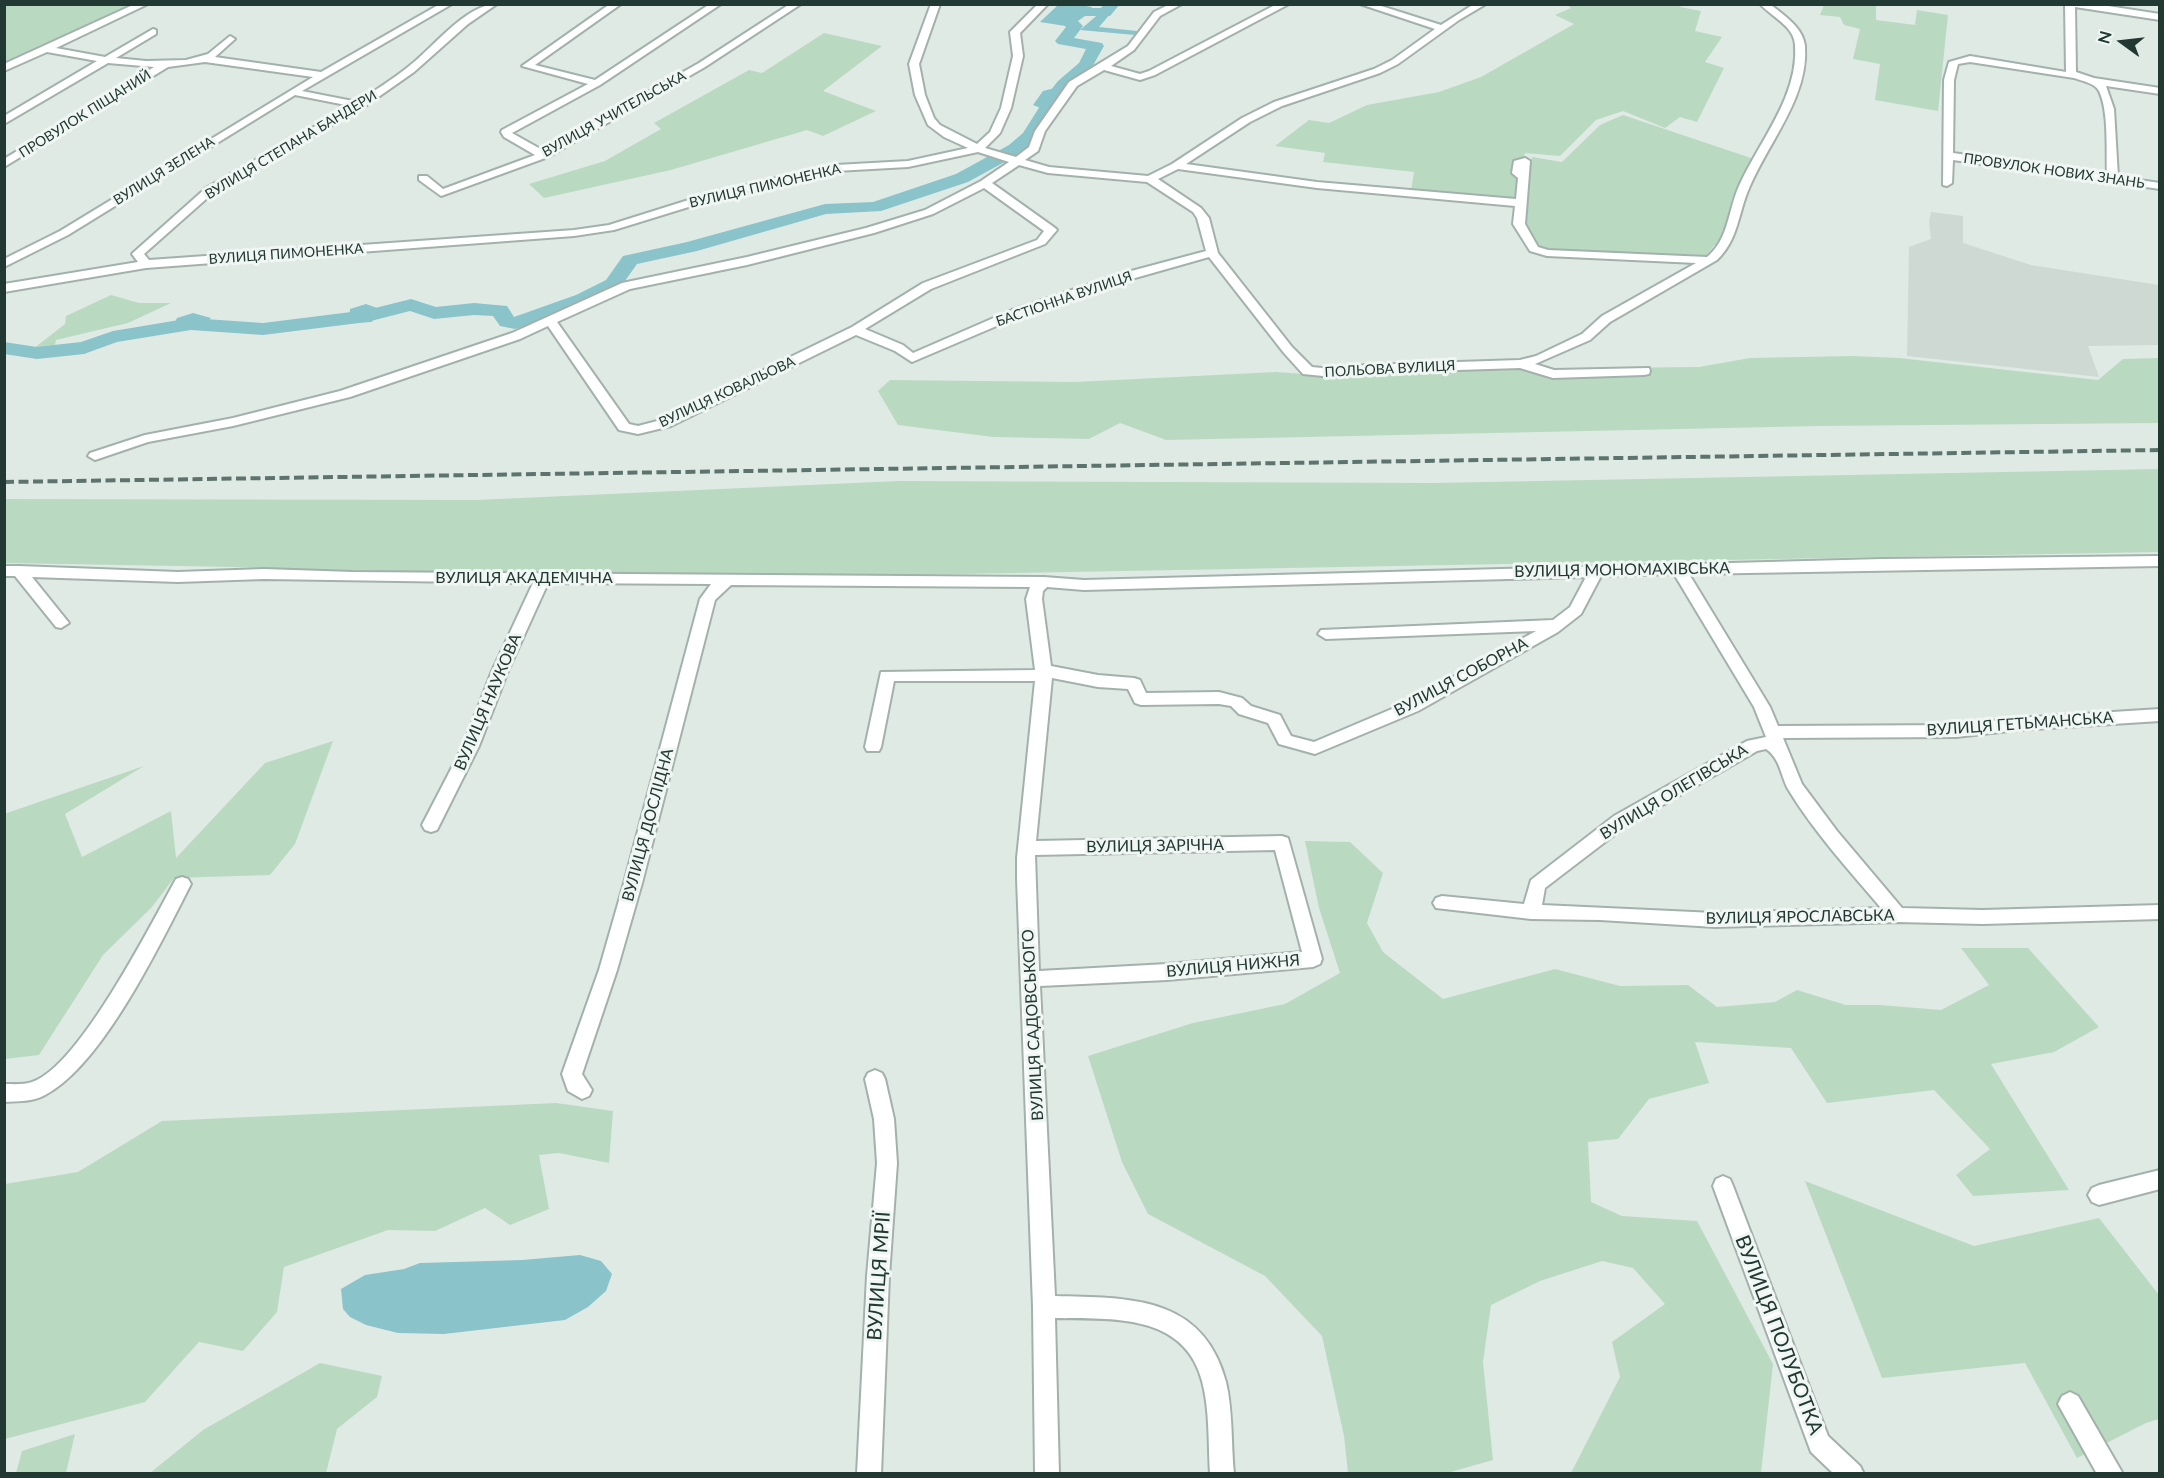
<!DOCTYPE html>
<html>
<head>
<meta charset="utf-8">
<style>
	body { margin:0 }
	#map { position:relative; width:2164px; height:1478px; overflow:hidden; background:#e0eae5; font-family:Lato,sans-serif }
	canvas { display:block }
	.frame { position:absolute; inset:0; border:6px solid #223832; pointer-events:none }
	.north { position:absolute; left:2092px; top:12px; width:60px; height:60px; -webkit-text-stroke:4px #f0f6f3; paint-order:stroke; rotate:285deg; font-size:16px; font-weight:700; line-height:24px; text-align:center; color:#223832 }
	.north::after { content:''; display:block; margin:auto; width:21px; height:27px; background:#223832; clip-path:polygon(50% 0,100% 100%,50% 72%,0 100%) }
</style>
</head>
<body>
<div id="map">
<canvas width="2164" height="1478"></canvas>
<div class="frame"></div>
<div class="north">N</div>
</div>
<script>
const context = document.querySelector('canvas').getContext('2d');
context.lineJoin = 'round';
function paint(path, color) { context.fillStyle = color; context.fill(path, 'evenodd'); }
function trace(path, color, width, dash) { context.strokeStyle = color; context.lineWidth = width; context.lineCap = dash ? 'butt' : 'round'; context.setLineDash(dash || []); context.stroke(path); }
function write(font, color, halo, rows, align = 'center') {
  context.font = font + ' Lato,sans-serif'; context.lineWidth = 6; context.setLineDash([]); context.textBaseline = 'middle'; context.strokeStyle = halo; context.fillStyle = color; for (const [text, x, y, turn = 0] of rows) {
    context.save(); context.translate(x, y); context.rotate((+turn || 0) * Math.PI / 180); context.textAlign = isNaN(turn) ? turn : align; if (halo) context.strokeText(text, 0, 0); context.fillText(text, 0, 0); context.restore();
  }
}
const built = new Path2D(`
	M1931,212l32,4v27l68,22 128,20v60l-71,1 11,31 -192,-21 2,-109 22,-8 -2,-17z`);
const green = new Path2D(`
	M5,5h137l-137,60z
	M1567,5h114l-1,2 21,4 -6,20 27,6 -17,25 19,6 -27,54 -17,-5 -15,11 -42,-17 -27,9 -36,36 -35,-3 -2,6 -8,1 -4,13 7,4 -4,21 -4,1 -99,-8 3,-19 -91,-10 2,-9 -50,-7 34,-26 20,3 38,-18 72,-13 42,-15 93,-53 -19,-9 16,-7z
	M1824,5h52v15l39,5 2,-15 31,5 -10,96 -63,-11 5,-36 -27,-5 7,-30 -16,-4 -4,-8 -20,-2z
	M824,33l58,13 -59,45 53,20 -53,25 -16,-6 -136,40 -127,28 -15,-14 76,-23 56,-32 -7,-6 95,-53 13,3z
	M1623,115l128,43 -16,36 -9,37 -22,27 -160,-9c-34,-13 -14,-65 -12,-92l30,5 38,-37z
	M111,295l28,8h32l-43,20 -72,17 -1,5 37,-3 -19,11 -49,3 41,-32 1,-8z
	M1852,356l47,2 199,22 25,-21 36,-1 1,65 -340,3 -654,14 -46,-17 -31,16 -96,-2 -95,-12 -20,-34 12,-11 185,2 201,-10 57,4 47,-6 319,-3 51,-9z
	M2160,469l-1,83 -1525,28 -400,-13 -229,-4 1,-64 470,1 422,-19 536,2z
	M333,741l-38,103 -25,31 -96,3 -22,29 -49,48 -64,100 -34,4 -1,-245 140,-48 -79,48 17,43 89,-46 5,47 89,-95z
	M1305,841l45,1 33,31 -16,50 16,29 60,47 112,-30 65,17 68,-1 29,22 58,-5 22,-12 49,15h34l61,5 48,-25 -28,-37h67l71,79 -45,25 -63,12 78,126 -96,6 -17,-21 34,-26 -56,-59 -107,13 -36,-55 -96,-6 14,41 -60,16 -31,40 -30,3 3,60 31,14 75,5 76,143 -12,109h-190l49,-96 -8,-35 53,-38 -32,-36 -31,-7 -62,20 -49,24 -8,57 10,98 -46,13h-99l-4,-37 -22,-100 -57,-60 -117,-62 -26,-52 -34,-106 105,-33 92,-19 55,-31 -21,-65z
	M556,1103l57,8 -4,52 -50,-10 -20,2 10,54 -39,16 -25,-17 -50,23 -47,-1 -104,37 -7,45 -34,39 -44,-9 -54,60 -140,37v-255l73,-12 84,-51z
	M1805,1181l169,65 125,-28 60,77v124l-13,4 -69,35 -52,-95 -143,15z
	M320,1363l62,13 -5,21 -40,32 -11,44h-176l53,-43z
	M75,1434l-9,39h-50l6,-22z`);
const water = new Path2D(`
	M1058,5h21l13,2c-7,8 -15,10 -21,17l1,3 -32,-5z
	M1118,5l-19,22 38,4 -2,4 -55,-5 29,-25z
	M1082,62l10,3 -31,25 -37,55v-5l19,-31 -10,-4 10,-14 12,-3 19,-15 1,-5z
	M366,304l11,4 -5,14 -23,1 1,-14z
	M193,313l18,5 -13,11 -27,2 6,-13z
	M580,1255l21,6 11,13 -6,17 -18,16 -23,13 -121,14 -46,-1 -32,-8 -16,-8 -7,-8 -2,-20 24,-14 39,-6 16,-6 102,-3z`);
const river = new Path2D(`
	M1104,4h16l-10,12h-25l-7,5 5,5 -9,12 28,5 2,3 -13,23 -21,18 -10,13 -25,40 -14,13 -53,29 -87,29 -55,3 -129,37 -60,13 -17,24 -30,15 -68,24 -7,2 -15,-3 -7,-10 -19,-1 -40,4 -24,-8 -43,11 -104,13 -72,-5 -74,12 -33,12 -47,5 -33,-5v-12l33,5 44,-5 32,-11 78,-13 72,5 104,-13 44,-11 25,8 38,-4 33,3 7,11 62,-22 30,-15 17,-24 64,-14 138,-38 48,-2 83,-28 53,-29 14,-12 24,-38 11,-14 21,-18 7,-14 -28,-5 -3,-3 11,-14 -6,-5 17,-14h24z`);
const street = new Path2D(`
	M135,4h13l-92,44 49,9 48,-28 3,1v4l-40,24 30,3 40,-1 22,-6 22,-18 5,3 -20,18 106,15 119,-68h12l-150,87 56,11c17,-12 34,-22 50,-35 24,-18 58,-63 89,-63l-29,20 -54,48 -50,35 -150,85 -70,62 5,6 425,-30 35,-5 105,-33 122,-27 72,-4 60,-13 -24,-11 -16,-12 -13,-30 -6,-31 22,-60h9l-21,60 6,31 9,23 6,7 37,19 13,-12 11,-24 12,-52 -3,-24 28,-28h10l-28,29 3,23 -12,52 -11,25 -15,15 31,9 13,-10 6,-16 34,-49 59,-36 26,-34 16,-8h12l-22,12 -26,34 -23,16 29,8 9,-3 128,-67h12l-134,71 -15,5 -36,-10 -27,16 -32,45 -7,20 -13,9 24,7 99,9 24,-12 70,-46 32,-16 100,-33 18,-9 43,-31 -75,-25h15l66,21 33,-21h12l-27,16 -61,44 -18,9 -98,33 -32,16 -64,42 131,18 199,17 2,-21 -6,-5 2,-12 11,-3 5,3 -5,63 13,23 10,3 159,7c22,-18 21,-47 32,-71 19,-43 60,-90 56,-141 -1,-19 -23,-28 -35,-41h10c13,11 33,23 35,42 4,50 -36,96 -55,140 -12,26 -11,53 -33,74l-107,62 -20,18 -55,24 19,6 95,-2 1,3 -1,3 -5,1 -91,3 -33,-10 -155,5 -32,4 -30,-3 -19,-21 -75,-96 -81,23 -108,36 -108,46 -17,-11 -39,-16 -185,91 -33,8 -19,-4 -71,-104 -28,13 -170,58 -117,29 -85,16 -53,18 -7,-4 2,-3 55,-18 88,-17 107,-27 172,-58 110,-50 125,-26 119,-29 59,-18 56,-29 28,-19 -31,-10 -70,15 -72,4 -115,26 -107,33 -40,6 -428,32 -142,24v-8l134,-22 -6,-8 2,-2 72,-64 145,-82 -56,-11 -227,140 -64,32v-8l56,-28 253,-154 -108,-15 -37,5 -164,100v-8l150,-92 -46,-4 -104,61v-8l93,-55 -50,-9 -43,19v-7zM1019,165l29,8 99,9 46,30 4,6 9,33 -86,23 -108,36 -99,43 -10,-8 -38,-16 66,-40 114,-45 12,-14 -2,-2 -63,-45zM1178,169l139,19 198,18 -2,18 17,27 17,5 149,7 -94,53 -20,18 -46,22 -16,4 -155,5 -32,4 -21,-2 -20,-20 -74,-94 -9,-35 -8,-10 -43,-29zM984,188l60,43 -7,9 -114,43 -71,44 -191,93 -23,6 -9,-2 -72,-102 73,-33 117,-24 127,-32 59,-19z
	M610,4h11l-86,61 60,15 115,-76h11l-121,81 -88,48 32,18 155,-88 91,-59h11l-96,63 -157,90 -107,39 -22,-16v-4h8l16,13 92,-34 -31,-18 -3,-5 1,-2 86,-46 -66,-18z
	M2065,4h30l65,10v6l-85,-13 1,65 18,6 66,10v6l-54,-8 8,23 4,68 42,6v6l-207,-29 -1,23 -5,3 -4,-1 1,-105 5,-18 21,-6 96,16zM1970,62l104,16c8,3 21,5 25,13 10,20 7,62 8,84l-154,-22 1,-73 4,-16z
	M2160,556v10l-471,8 81,133 8,19 178,-1 62,-7 142,-9v12l-142,9 -62,7 -173,1 19,46 35,47 65,77 81,2 177,-5v14l-177,5 -86,-2 -182,5 -115,-7 -69,-1 -95,-11 -3,-5 3,-5 6,-2 82,8 7,-24 83,-64 133,-75 19,-4 -12,-30 -80,-133 -73,2 -20,38 -23,18 -140,79 -103,43 -36,-10 -11,-21 -29,-9 -8,-8 -12,-2 -78,1 -6,-2 -7,-14 -30,-2 -46,-9 -16,163 246,-5 6,2 34,121 -2,5 -7,3 -146,13 -127,6 15,310c74,2 148,-1 171,86 7,29 5,62 8,92h-24c-2,-31 0,-63 -8,-93 -18,-68 -90,-62 -147,-63l4,156h-24l-2,-167 -16,-428v-21l18,-177h-141l-13,66 -2,4h-12l-2,-4 16,-75 154,-2 -9,-71 4,-12 -299,-2 -16,15 -73,283 -25,87 -35,104 10,16 -3,6 -7,3 -14,-8 -6,-17 37,-104 25,-87 76,-284 11,-15 -163,-1 -40,88 -29,75 -42,84 -6,2 -6,-2 -3,-5 41,-79 29,-75 41,-88 -269,-4 -86,3 -146,-5 37,46 -8,5 -5,-1 -41,-51h-11v-10h15l159,6 86,-3 89,3 691,5 40,3 798,-21zM1586,577l-16,30 -17,13 -232,10 -3,4 8,5 210,-8 -130,72 -92,39 -23,-6 -11,-21 -29,-9 -9,-8 -23,-6 -73,1 -6,-13 -6,-2 -36,-3 -47,-9 -9,-67 1,-8 4,-4 37,3zM1766,749c14,9 15,27 22,40 26,43 61,81 93,119l-166,5 -173,-8 3,-17 81,-62 131,-75zM1275,850l27,102 -135,12 -128,7 -4,-116z
	M182,877l6,2 3,5c-30,58 -88,181 -146,211 -12,7 -27,6 -41,7v-18c9,0 20,1 28,-2 47,-15 119,-158 144,-203z
	M875,1070l7,3 3,6 9,40 3,44 -8,113 -8,198h-24l10,-198 10,-113 -3,-44 -9,-40 3,-6z
	M2160,1170v19l-61,16 -7,-3 -4,-7 4,-7 7,-3z
	M1723,1176l7,3 3,7 95,250 32,30 4,8h-30l-23,-22 -98,-266 3,-7z
	M2070,1392l8,4 45,78h-26l-39,-70 4,-8z`);
const rail = new Path2D(`
	M4,482l2156,-32`);
const farStreetnames = [
	["ПРОВУЛОК ПІЩАНИЙ",85,114,-32],
	["ВУЛИЦЯ УЧИТЕЛЬСЬКА",614,114,-29],
	["ВУЛИЦЯ СТЕПАНА БАНДЕРИ",291,145,-31],
	["ВУЛИЦЯ ЗЕЛЕНА",164,171,-32],
	["ПРОВУЛОК НОВИХ ЗНАНЬ",2054,171,8],
	["ВУЛИЦЯ ПИМОНЕНКА",765,186,-13],
	["ВУЛИЦЯ ПИМОНЕНКА",286,254,-4],
	["БАСТІОННА ВУЛИЦЯ",1064,299,-19],
	["ПОЛЬОВА ВУЛИЦЯ",1390,369,-3],
	["ВУЛИЦЯ КОВАЛЬОВА",727,392,-25]
];
const streetNames = [
	["ВУЛИЦЯ МОНОМАХІВСЬКА",1622,570,-1],
	["ВУЛИЦЯ АКАДЕМІЧНА",524,578],
	["ВУЛИЦЯ СОБОРНА",1461,677,-28],
	["ВУЛИЦЯ НАУКОВА",488,702,-67],
	["ВУЛИЦЯ ГЕТЬМАНСЬКА",2020,724,-4],
	["ВУЛИЦЯ ОЛЕГІВСЬКА",1674,792,-31],
	["ВУЛИЦЯ ДОСЛІДНА",648,825,-75],
	["ВУЛИЦЯ ЗАРІЧНА",1155,846,-1],
	["ВУЛИЦЯ ЯРОСЛАВСЬКА",1800,917,-1],
	["ВУЛИЦЯ НИЖНЯ",1233,966,-5],
	["ВУЛИЦЯ САДОВСЬКОГО",1033,1025,-93]
];
const nearStreetnames = [
	["ВУЛИЦЯ МРІЇ",879,1276,-86],
	["ВУЛИЦЯ ПОЛУБОТКА",1779,1335,69]
];
paint(built, '#ced9d4');
paint(green, '#bad9c1');
paint(water, '#8bc3cb');
paint(river, '#8bc3cb');
trace(street, '#a3b1ac', 4);
paint(street, '#fff');
trace(rail, '#5c746d', 4, [10, 4.5]);
write('14px', '#223832', '#f0f6f3', farStreetnames);
write('16px', '#223832', '#f0f6f3', streetNames);
write('20px', '#223832', '#f0f6f3', nearStreetnames);
</script>
</body>
</html>
